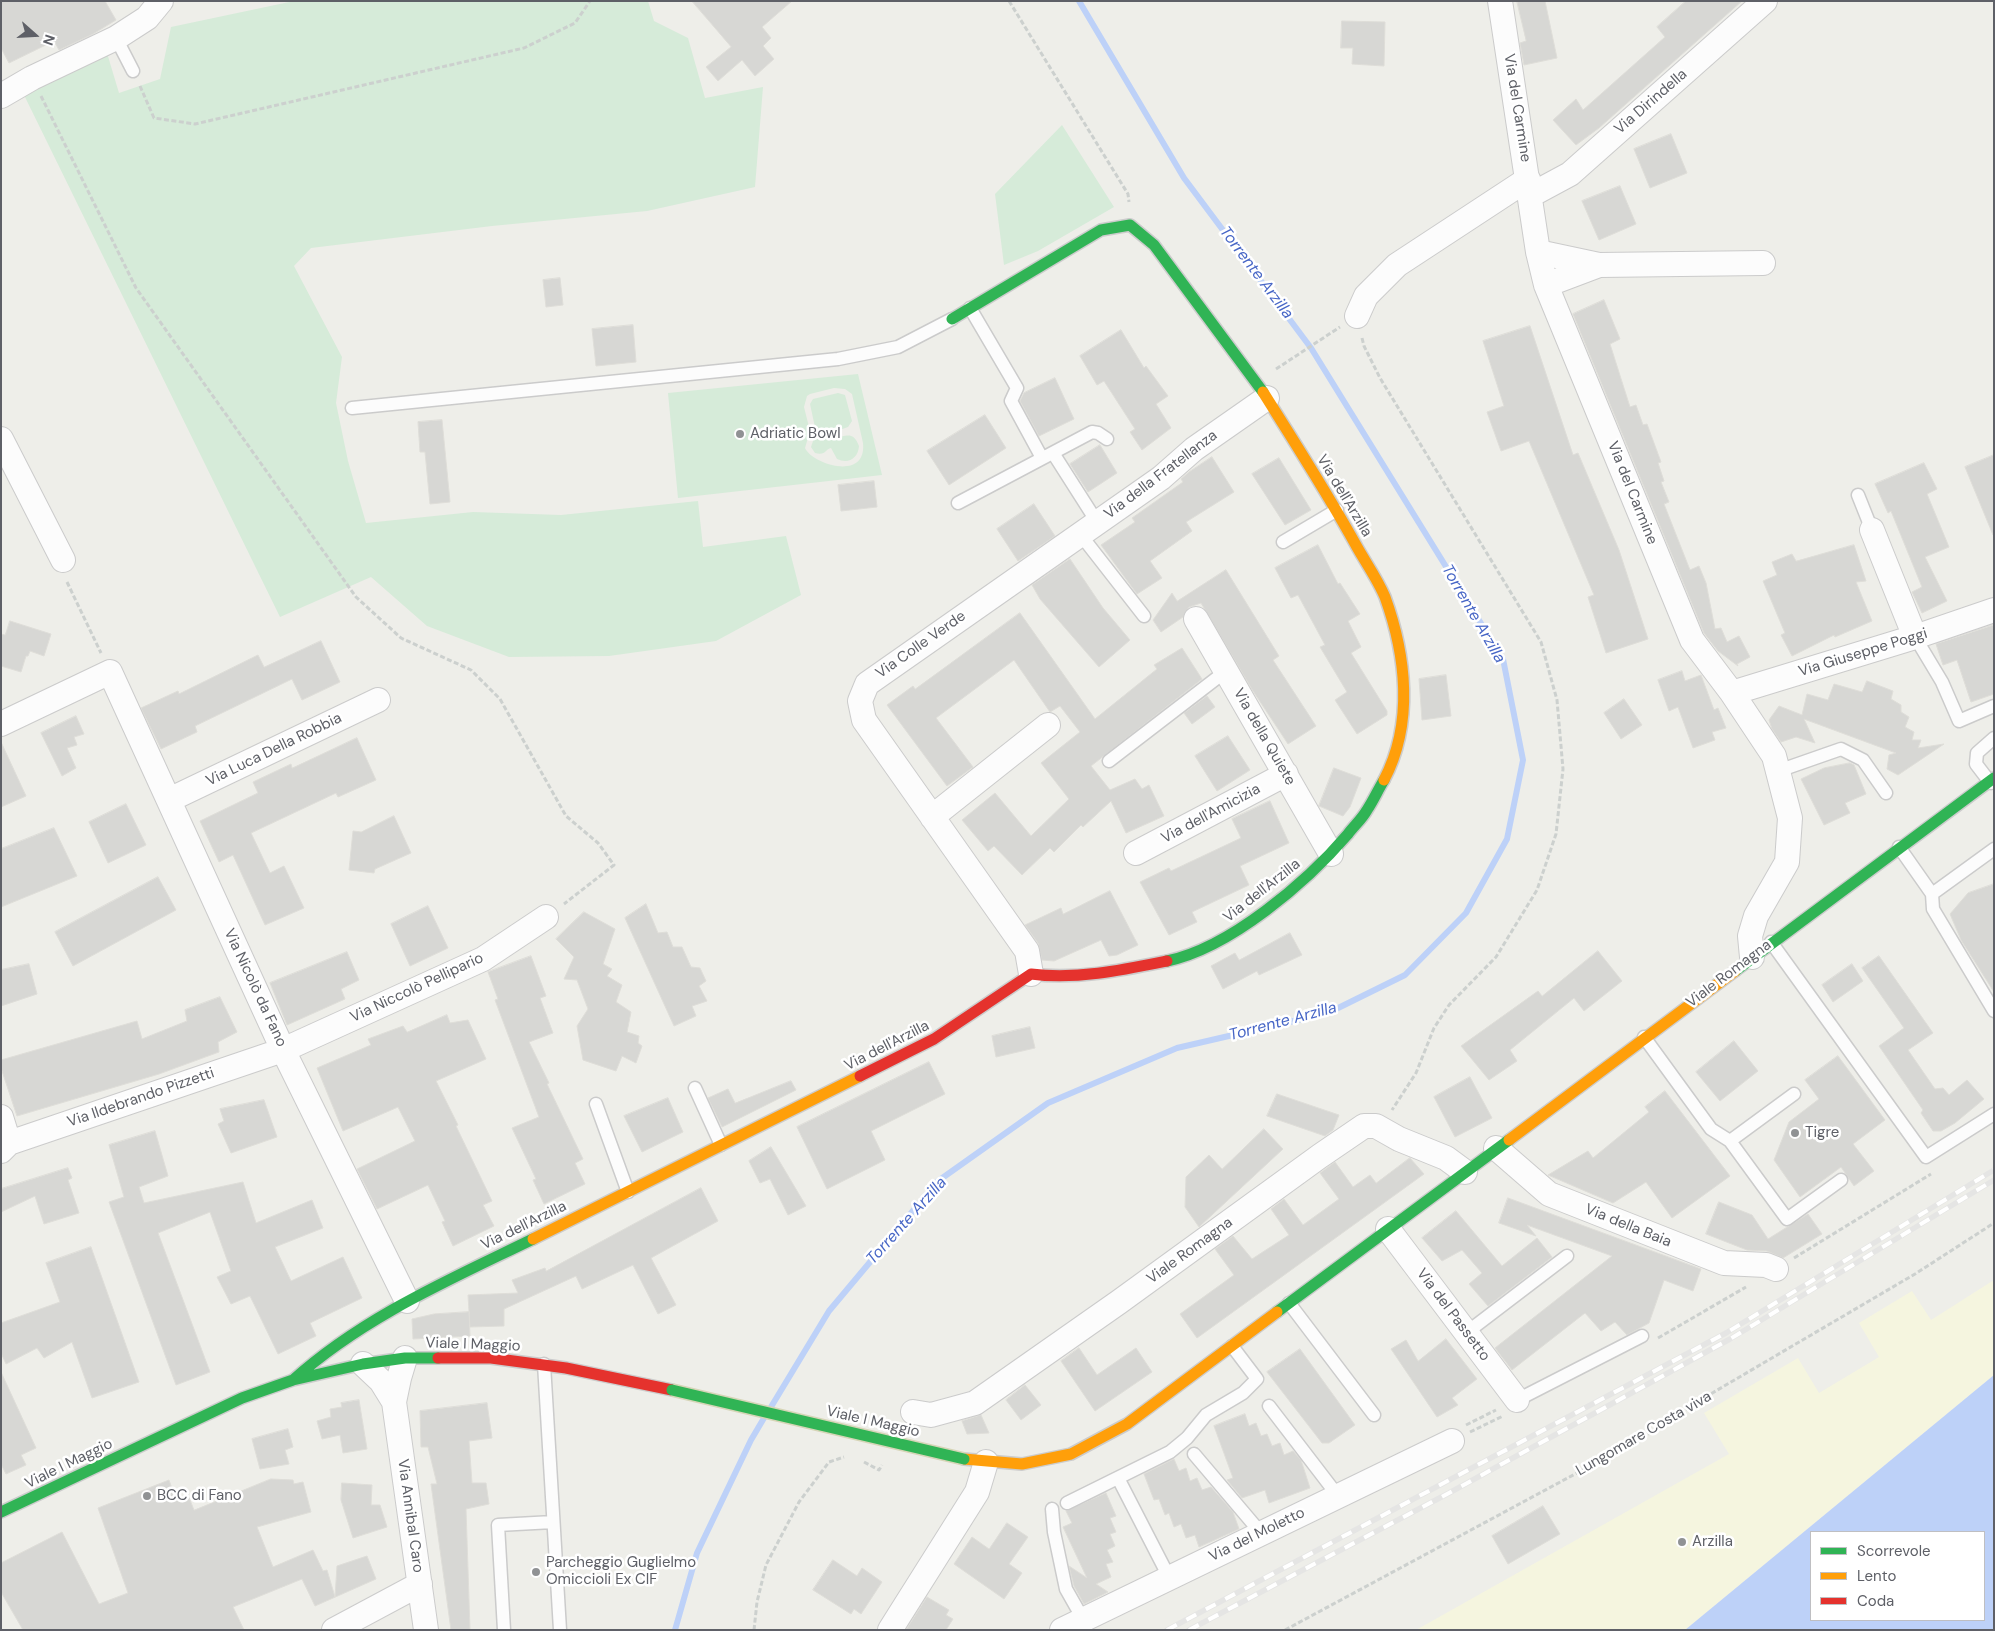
<!DOCTYPE html>
<html>
<head>
<meta charset="utf-8">
<style>
	body { margin:0 }
	#map { position:relative; width:1995px; height:1631px; overflow:hidden; background:#eeeee9; font-family:"DM Sans",sans-serif }
	canvas { display:block }
	.frame { position:absolute; inset:0; border:2px solid #5e6067; pointer-events:none }
	.legend { position:absolute; left:1810px; top:1531px; width:175px; height:90px; box-sizing:border-box; background:#fff; border:1px solid #bfbfc2; margin:0; padding:6px 9px; list-style:none; font-size:15px; color:#5e6067 }
	.legend li { display:flex; align-items:center; gap:10px; height:25px }
	.legend b { width:25px; border:1px solid #bfbfc2 }
	.north { position:absolute; left:10px; top:10px; width:50px; height:50px; -webkit-text-stroke:4px #fff; paint-order:stroke; rotate:109deg; font-size:14px; font-weight:700; line-height:20px; text-align:center; color:#5e6067 }
	.north::after { content:''; display:block; margin:auto; width:18px; height:22px; background:#5e6067; clip-path:polygon(50% 0,100% 100%,50% 72%,0 100%) }
</style>
</head>
<body>
<div id="map">
<canvas width="1995" height="1631"></canvas>
<div class="frame"></div>
<ul class="legend">
<li><b style="height:6px;background:#30b455"></b>Scorrevole</li>
<li><b style="height:6px;background:#ff9f0a"></b>Lento</li>
<li><b style="height:6px;background:#e5322d"></b>Coda</li>
</ul>
<div class="north">N</div>
</div>
<script>
const context = document.querySelector('canvas').getContext('2d');
context.lineJoin = 'round';
function paint(path, color) { context.fillStyle = color; context.fill(path, 'evenodd'); }
function trace(path, color, width, dash) { context.strokeStyle = color; context.lineWidth = width; context.lineCap = dash ? 'butt' : 'round'; context.setLineDash(dash || []); context.stroke(path); }
function write(font, color, halo, rows, align = 'center') {
  context.font = font + ' "DM Sans",sans-serif'; context.lineWidth = 5; context.setLineDash([]); context.textBaseline = 'middle'; context.strokeStyle = halo; context.fillStyle = color; for (const [text, x, y, turn = 0] of rows) {
    context.save(); context.translate(x, y); context.rotate((+turn || 0) * Math.PI / 180); context.textAlign = isNaN(turn) ? turn : align; if (halo) context.strokeText(text, 0, 0); context.fillText(text, 0, 0); context.restore();
  }
}
const green = new Path2D(`
	M294,1h354l6,20 34,17 17,60 58,-11 -8,100 -108,24 -155,15 -181,22 -17,18 48,91 -6,46 12,58 18,62 107,-11 88,3 137,-14 5,46 83,-11 15,59 -85,46 -107,15 -100,1 -82,-31 -56,-49 -91,40 -256,-522 83,-42 12,40 41,-14 11,-52z
	M1062,125l52,82 -76,44 -34,14 -9,-71z
	M858,374l24,101 -204,23 -10,-105zM834,388l11,1 7,5 11,49c4,39 -51,21 -58,5l5,-17 -6,-24 3,-11 3,-2z
	M838,393l7,2 7,26 -4,6 -17,6v4c11,3 21,-10 28,9 -1,13 -11,18 -22,13l-6,-11c-6,1 -5,8 -16,5l-4,-6 5,-15 -6,-28 3,-5z`);
const sand = new Path2D(`
	M1994,1280v95l-309,255h-269l313,-176 -25,-41 94,-55 21,35 60,-36 -20,-34 53,-32 19,29z`);
const water = new Path2D(`
	M1994,1375v255h-309zM1811,1532h173v88h-173z`);
const stream = new Path2D(`
	M771,1407l58,-96 109,-130 110,-78 129,-55 151,-35 77,-38 61,-62 41,-74 16,-79 -20,-101 -192,-311 -127,-170 -105,-177
	M675,1630l22,-77 54,-113 13,-22`);
const building = new Path2D(`
	M1,1h104l11,19 -23,14 -34,16 -5,-9 -45,22 -8,-15z
	M692,1h100l-30,26 9,11 -8,8 11,13 -19,17 -13,-16 -24,21 -12,-14 25,-20z
	M1517,1h28l12,57 -33,7 -4,-22 6,-2z
	M1686,1h56l-143,127 -23,17 -23,-25 23,-21 7,11 82,-73 -8,-10z
	M1342,21l43,1 -1,44 -32,-2 1,-16h-12z
	M1671,134l16,39 -37,15 -16,-39z
	M1620,186l16,38 -37,16 -17,-39z
	M560,278l3,27 -17,2 -3,-27z
	M1604,300l16,39 -10,5 20,63 6,-2 7,20 4,-1 14,38 -3,1 6,18 -3,1 8,20 -5,2 26,66 9,-4 7,17 9,46 6,-1 6,14 12,-6 11,21 -13,7 1,2 -20,-15 -14,-18 -131,-319z
	M633,325l3,37 -40,4 -4,-37z
	M1530,326l43,129 5,-2 41,97 29,89 -42,14 -18,-56 6,-2 -65,-154 -28,10 -14,-39 17,-6 -21,-65z
	M1121,330l23,38 2,-2 22,30 -12,8 15,24 -29,22 -12,-18 5,-3 -31,-48 -7,4 -17,-29z
	M1055,378l19,41 -35,17 -19,-35 4,-8z
	M985,415l21,33 -57,37 -22,-34z
	M442,420l8,82 -20,2 -5,-52h-5l-2,-30z
	M1100,445l17,28 -29,19 -18,-28z
	M1994,455v80h-1l-28,-68z
	M1212,457l22,35 -48,30 6,9 -42,30 12,17 -25,16 -36,-49 34,-23 -3,-4 51,-36 -2,-3 8,-7z
	M1279,458l32,52 -26,15 -33,-51z
	M1924,463l13,26 -10,5 22,53 -24,10 22,44 -25,12 -10,-21 10,-5 -31,-76 -3,2 -13,-29z
	M874,481l3,26 -36,4 -3,-26z
	M1034,504l21,32 -37,25 -21,-32z
	M1318,545l20,39 2,-1 20,31 -12,7 13,26 -10,6 36,58v4l-30,19 -22,-34 12,-8 -27,-45 5,-2 -27,-50 -7,3 -16,-30z
	M1854,545l12,36 -10,1 16,39 -37,16 -1,-2 -42,21 -11,-21 4,-2 -22,-52 14,-6 -5,-13 20,-8 4,7z
	M1070,559l33,49 27,32 -31,27 -59,-68 -8,-14z
	M1226,570l53,86 -6,4 43,66 -28,18 -35,-53 -52,-88 -12,4 -6,10 -22,15 -8,-12 19,-27 5,8z
	M1020,613l75,106 62,-50 -3,-4 28,-17 20,31 -111,87 19,24 25,-11 7,10 7,-4 15,31 -38,17 -15,-32 -28,26 -2,-2 -27,27 -4,-4 -28,27 -28,-29 -6,5 -26,-31 33,-27 36,43 38,-37 -28,-36 39,-31 -20,-26 -10,6 -36,-52 -78,58 37,49 -26,19 -60,-81 26,-19 2,3z
	M10,621l41,13 -7,22 -14,-5 -2,5h-2l-5,16 -20,-6v-32l4,1z
	M1994,625v69l-23,8 -14,-42 -14,5 -7,-21z
	M321,641l19,41 -38,18 -10,-21 -97,47 2,6 -36,17 -20,-41 37,-17 1,3 79,-39 6,12z
	M1682,671l3,10 16,-6 13,35 4,-2 8,20 -14,4 3,8 -22,8 -15,-41 -9,4 -11,-31z
	M1446,675l5,41 -29,4 -3,-41z
	M1867,681l26,10 -2,8 10,6v7l8,5 -4,10 9,5 -2,8h9l-3,8 26,-4 -46,31 -11,-6 2,-14 7,-2 -92,-34 11,24 -19,-6 -15,5 -9,-13 -3,-9 10,-14 23,9 5,-21 21,6 6,-16 28,8z
	M1207,696l8,11 -23,17 -8,-11z
	M1624,699l18,26 -21,14 -17,-26z
	M76,716l8,18 -10,3 3,8 -10,3 9,20 -14,8 -21,-43z
	M1228,736l22,34 -33,21 -22,-35z
	M357,738l19,42 -38,17 -2,-4 -85,40 19,40 14,-7 20,42 -39,17 -32,-70 -14,7 -19,-41 58,-28 -5,-11 38,-18 1,4z
	M1,742l25,54 -25,11z
	M1850,763l4,2 12,29 -21,9 5,10 -26,12 -23,-46 23,-11z
	M1334,768l27,10 -11,29 -7,9 -24,-10z
	M1270,801l19,42 -49,23 9,19 -57,27 5,10 -28,13 -29,-53 29,-14 2,3 70,-33 -9,-19z
	M126,804l20,41 -38,18 -19,-41z
	M394,816l17,37 -36,16 -1,4 -25,-3 4,-39 8,1z
	M54,828l23,48 -76,31v-58z
	M158,877l18,33 -103,56 -18,-34z
	M1994,884v108l-33,-52 -11,-26 18,-21z
	M1110,891l28,54 -21,10 -8,1 -8,-16 -47,21 -12,-1 -4,-17 -13,-18 36,-17 2,6z
	M646,904l12,29 9,-1 6,15h9l9,20 9,1 6,13 -7,5 8,15 -15,5 4,10 -22,10 -49,-108z
	M428,906l20,42 -38,18 -19,-42z
	M584,912l31,17 -12,35 9,5 -5,7 15,9 -6,17 15,10 -4,20 12,4 -1,7 4,3 -6,17 -14,-7 -6,15 -33,-11 -6,-34 11,-17 -11,-29 -13,-1 10,-22 -18,-18z
	M1290,933l12,22 -43,20 -2,-4 -34,18 -12,-23 24,-13 4,7z
	M1598,951l24,30 -38,30 -10,-13 -64,52 7,11 -28,19 -28,-34 77,-55 4,5z
	M347,952l12,28 -18,9 4,10 -58,26 -17,-42z
	M531,956l15,40 -6,2 13,35 -24,9 20,41 -2,1 36,75 -8,4 10,21 -41,20 -11,-24 3,-1 -24,-51 27,-11 -44,-117 3,-1 -10,-27z
	M1879,956l54,77 -25,17 27,39 8,-1 6,7 18,-15 17,19 -29,24 -14,8h-8l-12,-18 2,-3 -44,-64 25,-18 -42,-60z
	M29,964l8,30 -36,12v-36z
	M1852,964l11,17 -30,21 -11,-17z
	M220,997l17,35 -19,10 1,10 -60,22 -142,42 -16,-48v-8l136,-39 5,18 45,-18 -2,-11z
	M447,1015l3,8 18,-3 18,39 -50,22 22,44 -2,1 36,75 -9,4 11,21 -41,20 -11,-24 3,-1 -17,-36 -51,24 -20,-40 58,-28 -17,-34 -55,24 -26,-63 54,-23 -3,-6 35,-13 4,6z
	M1030,1027l5,21 -39,9 -4,-21z
	M1734,1041l24,30 -38,30 -24,-29z
	M1838,1056l47,64 -32,24 21,27 -20,15 -13,-19 -41,30 -26,-37 15,-38 30,-23 -14,-19z
	M929,1062l16,32 -74,37 14,29 -58,29 -30,-62z
	M1470,1077l22,41 -37,19 -21,-40z
	M791,1081l5,9 -74,37 -14,-29 20,-9 7,14z
	M1665,1091l65,85 -58,42 -26,-36 -33,21 -65,-28 40,-24 5,7 56,-46 -4,-5z
	M1277,1094l62,21 -6,15 -8,6 -58,-20z
	M668,1098l15,34 -41,20 -18,-36z
	M264,1100l13,37 -46,16 -13,-29 6,-3 -4,-12z
	M1264,1129l19,20 -84,78 -14,-20 1,-30 23,-22 13,14z
	M155,1131l13,45 -29,11 5,16 99,-21 13,41 56,-23 11,28 -48,19 16,34 52,-24 19,41 -52,25 6,13 -38,18 -28,-58 -19,8 -14,-27 14,-6 -21,-59 -52,21 52,139 -34,13 -67,-183 15,-5 -15,-52z
	M771,1147l35,59 -18,9 -18,-36 -10,4 -11,-22z
	M1410,1158l14,16 -227,164 -17,-24 54,-39 -19,-26 18,-13 19,23 37,-24 -18,-26 13,-10 19,26 36,-26 -19,-26 15,-11 18,25 17,-12 6,8z
	M68,1168l4,10 -4,2 11,33 -35,11 -9,-28 -34,16v-23z
	M701,1188l17,33 -67,37 25,47 -18,9 -25,-49 -51,24 -6,-13 -72,33v17l-34,1 -2,-32 50,-2 -6,-13 33,-12 1,3z
	M1508,1198l193,71 -8,22 -29,-11 -15,43 -22,12 -12,-13 -14,9 -16,-18 -73,57 -17,-22 117,-92 -85,-31 9,11 -37,-13z
	M1719,1202l33,13 16,24 40,-25 14,20 -39,24 -16,-7 -20,-1 -41,-16z
	M1456,1211l46,55 35,-28 15,19 -64,49 -19,-22 13,-11 -20,-23 -20,11 -20,-23z
	M91,1247l48,135 -47,16 -20,-56 -28,16 -7,-10 -31,16 -5,-11v-30l59,-21 -14,-39z
	M469,1312l1,24 -57,3 -1,-20 22,-5z
	M1446,1339l31,40 -25,19 6,7 -21,12 -46,-68 15,-9 12,21z
	M1079,1348l18,27 39,-27 16,24 -57,39 -34,-50z
	M1300,1349l55,76 -26,18h-7l-55,-71z
	M1,1372l35,76 -15,7 5,10 -20,9 -5,-10z
	M1025,1385l16,20 -20,15 -15,-20z
	M359,1400l8,49 -24,4 -3,-18 -18,4 -5,-18 14,-4 -1,-8 12,-2 -1,-4z
	M487,1403l5,35 -23,3 3,42h14l3,21 -23,5 4,121h-19l-20,-146h6l-9,-37h-7l-1,-36z
	M1245,1414l4,12 7,-3 5,13 6,-2 5,12 8,-3 4,12 9,-4 8,9 9,28 -41,15 -4,-13 -23,8 -15,-18 6,-2 -19,-52z
	M981,1415l8,18 -22,1 -5,-13z
	M288,1429l5,18 -8,3 4,14 -29,5 -8,-30z
	M1174,1459l5,12 7,-3 4,13 7,-3 5,12 9,-3 22,25 6,17 -40,18 -4,-12 -9,3 -5,-14 -7,3 -5,-14 -4,2 -6,-16 -5,1 -10,-26z
	M271,1479l22,1 1,4 9,-2 8,30 -54,15 16,40 40,-17 10,21 4,-1 8,27 2,-31 30,-10 9,23 -61,27 -13,-27 -69,28 11,23h-221l-22,-38v-29l61,-31 37,72 29,-11 -30,-85 71,-28 7,20 12,-5 6,15z
	M342,1483l30,2 -1,20h9l7,22 -34,11 -12,-38z
	M1106,1493l10,23 -6,2 6,14 -6,2 5,12 -8,4 6,12 -7,2 5,13 -15,7 12,8 -24,12 -10,-18 -5,-20 18,12 -24,-51 9,-4 -6,-12z
	M1543,1506l17,28 -52,30 -16,-28z
	M1007,1523l21,14 -19,27 13,9 -18,26 -50,-35 18,-27 17,12z
	M833,1560l24,16 5,-8 20,14 -21,32 -7,-5 -3,5 -38,-24z
	M927,1597l22,13 -3,5 7,4 -7,11h-40z`);
const path = new Path2D(`
	M1009,1l119,193 1,8
	M140,86l14,32 41,6 329,-76 51,-25 15,-22
	M41,96l95,192 220,309 45,41 70,32 29,29 66,117 32,27 16,22 -50,39
	M1362,338l2,8 16,32 161,264 16,58 6,69 -7,65 -19,56 -41,67 -47,48 -15,23 -18,45 -24,37
	M1276,369l64,-42
	M67,582l34,71
	M1794,1258l137,-84
	M1658,1338l88,-51
	M1466,1425l30,-15
	M1470,1432l33,-16
	M864,1462l15,8 3,-5
	M754,1630l3,-28 9,-37 33,-63 30,-40 15,-5
	M1285,1630l357,-192 72,-46 201,-118 79,-51`);
const lane = new Path2D(`
	M116,38l17,33
	M970,308l47,80 -6,13 31,57
	M352,408l486,-49 60,-12 54,-28
	M1053,453l44,69
	M1858,495l14,35
	M958,503l134,-71 6,1 9,6
	M1080,534l64,82
	M1283,542l54,-32
	M1915,637l27,45 17,39 35,-15
	M1109,761l117,-90
	M1778,771l63,-22 22,11 23,33
	M1991,783l-2,-2 -13,-17 1,-11 17,-15
	M1899,847l33,47 1,15 61,102
	M1932,894l62,-45
	M1771,942l155,215 68,-43
	M1644,1037l67,92 19,12 57,78 54,-39
	M695,1088l26,57
	M596,1104l32,88
	M1730,1141l64,-47
	M1289,1303l85,112
	M1466,1333l101,-77
	M544,1364l16,266
	M1517,1400l125,-64
	M1269,1406l69,90
	M1194,1454l67,79
	M1118,1478l51,99
	M1067,1503l103,-51 17,-14 19,-23 37,-22 14,-14 -25,-33
	M1052,1509l2,23 12,57 17,30
	M504,1630l-6,-105 55,-3`);
const street = new Path2D(`
	M1500,1l38,251 8,33 146,355 40,53 42,63 16,62 -3,44 -31,54 -6,20 2,21
	M1,96l31,-18 84,-40 31,-20 14,-17
	M1531,195l39,-21 195,-173
	M1538,252l61,13 164,-2
	M1546,285l53,-20
	M1357,316l9,-20 31,-31 131,-86
	M1,439l62,121
	M1872,530l43,107
	M1196,619l135,235
	M1732,693l183,-56 79,-27
	M1,724l109,-52 173,378 124,251
	M169,800l209,-100
	M932,817l116,-92
	M1136,853l150,-79
	M1031,974l-4,-23 -163,-231 -4,-19 7,-17 294,-206 33,-29 73,-51
	M1,1117l8,26
	M1496,1148l53,46 175,69 42,2 10,4
	M1,1151l8,-8 274,-93 200,-91 63,-42
	M1388,1229l129,171
	M405,1358l-6,20 -5,24 32,228
	M363,1364l18,17 13,21
	M913,1412l18,3 44,-12 144,-101 201,-146 44,-30h12l23,13 47,19 19,14
	M334,1630l86,-46
	M890,1630l87,-138 9,-30
	M1062,1630l390,-189`);
const fast = new Path2D(`
	M952,319l149,-89 29,-5 24,20 109,147
	M1167,961c63,-13 140,-79 181,-127 6,-8 14,-15 19,-24 6,-9 11,-20 17,-30
	M1735,971l259,-193
	M1277,1312l232,-172
	M293,1380c70,-63 156,-100 240,-141
	M1,1512l241,-114 51,-18 70,-16 42,-6h33`);
const slow = new Path2D(`
	M1263,392c32,51 65,102 94,155 9,16 21,33 28,50 21,58 29,126 -1,183
	M1509,1140l226,-169
	M533,1239l327,-163
	M964,1459l58,5 49,-10 56,-30 150,-112`);
const jam = new Path2D(`
	M860,1076l74,-37 97,-65c45,6 92,-4 136,-13
	M438,1358h53l75,10 106,22`);
const rail = new Path2D(`
	M1167,1630l559,-297 268,-163
	M1189,1630l260,-137 281,-154 264,-159`);
const fastBridge = new Path2D(`
	M672,1390l292,69`);
const markers = [
	[740,434,5,"#909294"],
	[1795,1133,5,"#909294"],
	[147,1496,5,"#909294"],
	[1682,1542,5,"#909294"],
	[536,1572,5,"#909294"]
];
const streetNames = [
	["Via Dirindella",1651,102,-41],
	["Via del Carmine",1517,108,81],
	["Via della Fratellanza",1161,475,-37],
	["Via del Carmine",1632,493,68],
	["Via dell'Arzilla",1344,496,59],
	["Via Colle Verde",921,645,-35],
	["Via Giuseppe Poggi",1863,653,-17],
	["Via della Quiete",1264,737,60],
	["Via Luca Della Robbia",274,750,-26],
	["Via dell'Amicizia",1211,814,-28],
	["Via dell'Arzilla",1262,891,-38],
	["Viale Romagna",1729,974,-37],
	["Via Nicolò da Fano",255,988,65],
	["Via Niccolò Pellipario",417,988,-25],
	["Via dell'Arzilla",887,1046,-27],
	["Via Ildebrando Pizzetti",141,1098,-19],
	["Via dell'Arzilla",524,1226,-26],
	["Via della Baia",1628,1226,22],
	["Viale Romagna",1190,1251,-36],
	["Via del Passetto",1453,1315,53],
	["Viale I Maggio",473,1345,2],
	["Viale I Maggio",873,1422,13],
	["Lungomare Costa viva",1644,1434,-30],
	["Viale I Maggio",69,1464,-26],
	["Via Annibal Caro",410,1516,82],
	["Via del Moletto",1257,1535,-26]
];
const poiNames = [
	["Adriatic Bowl",750,434],
	["Tigre",1805,1133],
	["BCC di Fano",157,1496],
	["Arzilla",1692,1542],
	["Parcheggio Guglielmo",546,1563],
	["Omiccioli Ex CIF",546,1580]
];
const waterNames = [
	["Torrente Arzilla",1256,273,53],
	["Torrente Arzilla",1473,614,60],
	["Torrente Arzilla",1283,1022,-15],
	["Torrente Arzilla",907,1221,-48]
];
paint(green, '#d6ebd9');
paint(sand, '#f5f5df');
paint(water, '#bdd1f8');
trace(stream, '#bdd1f8', 6);
paint(building, '#d7d7d4');
trace(building, '#deddd8', 1);
trace(lane, '#cbcbcb', 15);
trace(street, '#cbcbcb', 26);
trace(fast, '#ccc', 14);
trace(slow, '#ccc', 14);
trace(jam, '#ccc', 14);
trace(path, '#ccd0ce', 3, [5, 2.5]);
trace(lane, '#fcfcfc', 12);
trace(street, '#fcfcfc', 24);
trace(fast, '#30b455', 11);
trace(slow, '#ff9f0a', 11);
trace(jam, '#e5322d', 11);
trace(rail, '#e5e5e4', 5.5);
trace(rail, '#fff', 4, [11]);
trace(fastBridge, '#d6d5b7', 14, []);
trace(fastBridge, '#30b455', 11);
for (const [x, y, r, color] of markers) { const dot = new Path2D(); dot.arc(x, y, r, 0, 2 * Math.PI); context.fillStyle = color; context.fill(dot); trace(dot, '#fff', 2); }
write('15px', '#5e6067', '#fff', streetNames);
write('15px', '#5e6067', '#fff', poiNames, 'left');
write('italic 16px', '#4766c6', '#fff', waterNames);
</script>
</body>
</html>
